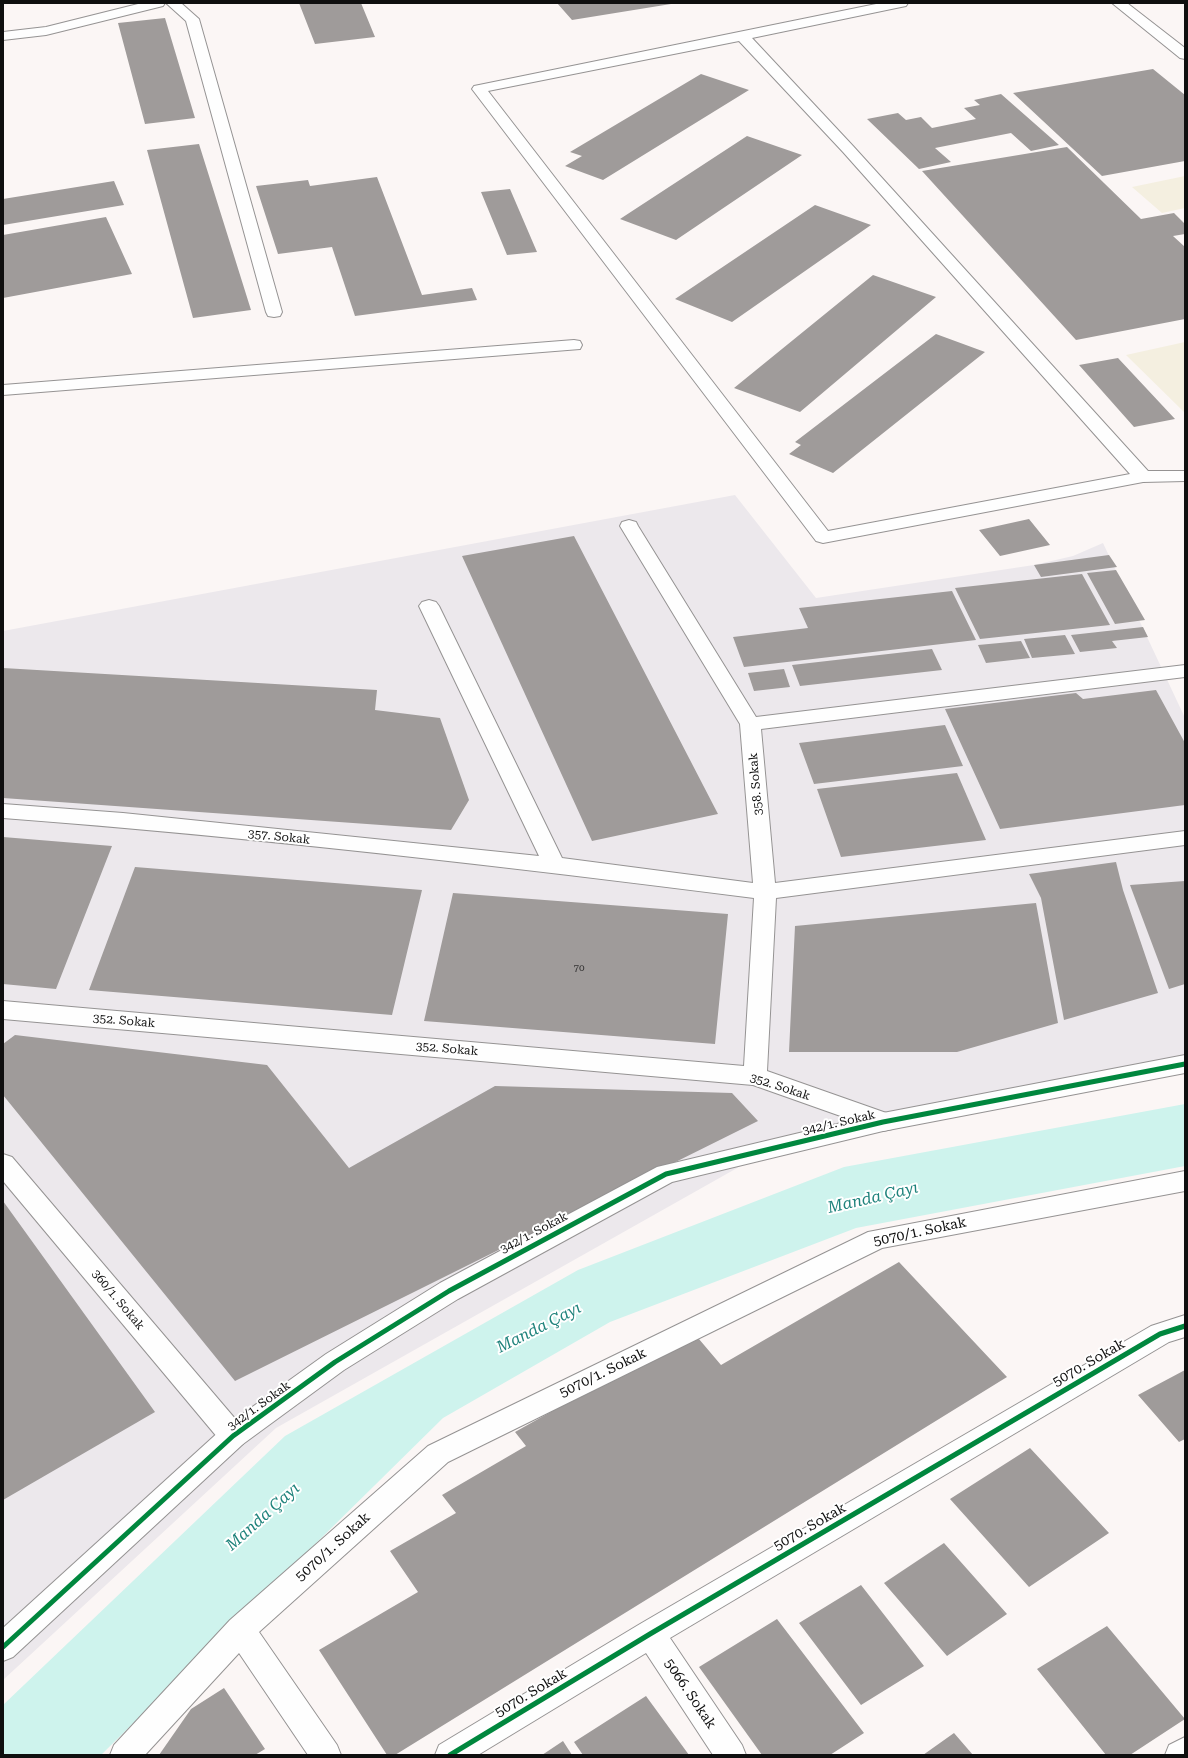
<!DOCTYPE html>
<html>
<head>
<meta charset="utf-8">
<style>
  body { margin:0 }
  #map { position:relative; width:1188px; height:1758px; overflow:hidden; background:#fbf6f5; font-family:"Roboto Serif",serif }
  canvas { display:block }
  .frame { position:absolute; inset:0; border:4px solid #0f0f0f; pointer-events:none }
</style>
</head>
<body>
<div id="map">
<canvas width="1188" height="1758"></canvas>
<div class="frame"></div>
</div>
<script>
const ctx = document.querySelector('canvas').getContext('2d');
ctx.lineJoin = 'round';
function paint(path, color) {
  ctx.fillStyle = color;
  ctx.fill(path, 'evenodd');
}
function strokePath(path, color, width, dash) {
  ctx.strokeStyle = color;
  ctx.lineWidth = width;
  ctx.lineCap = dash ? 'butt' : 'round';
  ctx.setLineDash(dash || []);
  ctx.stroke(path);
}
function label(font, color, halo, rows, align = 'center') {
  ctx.font = font + ' "Roboto Serif",serif';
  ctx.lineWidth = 4;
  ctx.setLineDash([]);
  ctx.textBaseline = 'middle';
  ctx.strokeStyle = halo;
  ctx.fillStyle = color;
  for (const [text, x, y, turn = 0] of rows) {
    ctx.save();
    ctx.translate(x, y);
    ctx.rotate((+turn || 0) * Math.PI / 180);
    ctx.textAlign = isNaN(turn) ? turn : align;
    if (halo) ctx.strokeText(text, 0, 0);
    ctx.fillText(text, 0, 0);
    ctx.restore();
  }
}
paint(new Path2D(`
  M735,495L816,598L1034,565L1073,556L1103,543L1185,718V1058L801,1132L276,1428L3,1680V631Z`), '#ece8ec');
paint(new Path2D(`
  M1185,176V208L1162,213L1132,187Z
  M1185,342V413L1126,355Z`), '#f4efe0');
paint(new Path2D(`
  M1185,1104V1166L856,1228L610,1322L443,1418L101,1755H3V1705L285,1436L578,1270L844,1167Z`), '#cef3ed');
paint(new Path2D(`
  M299,3H361L375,37L315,44Z
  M557,3H671V4L572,20Z
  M165,18L195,118L145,124L118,23Z
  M1153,69L1185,95V161L1102,176L1013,93Z
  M701,74L749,90L603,180L565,166L582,156L570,152Z
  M1001,94L1059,145L1031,151L1011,133L935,148L951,162L919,169L867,119L898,113L906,120L921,117L932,128L976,119L964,108L980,105L974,100Z
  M747,136L802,155L676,240L620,219Z
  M199,144L251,310L193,318L147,150Z
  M1067,147L1141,219L1174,213L1185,224V234L1173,236L1185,247V319L1076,340L922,171Z
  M377,177L422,295L472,288L477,300L355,316L332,247L278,254L256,186L308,180L310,186Z
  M114,181L124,205L3,225V199Z
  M510,189L537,252L507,255L481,192Z
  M815,205L871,225L732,322L675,299Z
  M106,217L132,274L3,298V235Z
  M873,275L936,297L800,412L734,388Z
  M936,334L985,352L833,473L789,454L801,445L795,442Z
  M1118,358L1175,419L1134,427L1079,365Z
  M1029,519L1050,545L1000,556L979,530Z
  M574,536L718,814L592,841L462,556Z
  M1109,555L1117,567L1041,577L1034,565Z
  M1116,570L1145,620L1115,624L1087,573Z
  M1082,574L1110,625L980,639L955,588Z
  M952,591L976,640L744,667L733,637L808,628L799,608Z
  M1143,627L1148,637L1112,641L1117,648L1080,652L1071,635Z
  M1065,635L1075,654L1032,658L1024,639Z
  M1021,641L1030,658L986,663L978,645Z
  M932,649L942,670L800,686L792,665Z
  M3,668L377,690L375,710L440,718L469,800L451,830L3,798Z
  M784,669L790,687L754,691L748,673Z
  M1156,690L1185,743V805L1000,829L945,709L1076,693L1083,699Z
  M945,725L963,766L814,784L799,743Z
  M957,773L986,840L841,857L817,789Z
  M3,837L112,846L56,989L3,984Z
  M1116,862L1123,890L1158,993L1064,1020L1041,898L1029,874Z
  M135,867L422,890L392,1015L89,990Z
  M1185,881V984L1169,989L1130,885Z
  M453,893L728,914L715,1044L424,1021Z
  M1036,903L1058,1023L957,1052H789L795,926Z
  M15,1035L267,1065L349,1168L495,1086L732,1093L758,1121L235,1381L3,1095V1044Z
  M3,1201L155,1412L3,1500Z
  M899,1262L1007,1377L395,1755H387L319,1650L418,1592L390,1551L456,1513L442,1495L526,1446L515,1432L693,1332L721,1365Z
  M1185,1370V1439L1179,1442L1138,1395Z
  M1030,1448L1109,1533L1029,1587L950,1499Z
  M944,1543L1007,1614L947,1656L884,1583Z
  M861,1585L924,1666L861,1705L799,1623Z
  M777,1619L864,1733L830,1755H762L699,1667Z
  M1107,1626L1185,1719L1130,1755H1106L1037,1669Z
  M224,1688L265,1749L255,1755H159L191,1709Z
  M646,1696L689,1755H583L574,1742Z
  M954,1733L973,1755H923Z
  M563,1741L572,1755H542Z`), '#9f9b9a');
const lane = new Path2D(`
  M142,3H165L163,6L46,35L3,40V32L46,27Z
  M166,3H181L199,19L282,312L280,316L274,317L268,316L266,312L186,21Z
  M881,3H908L906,6L901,7L752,38L853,146L1148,471H1185V481L1143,482L823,543L816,541L472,89L474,86L479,85ZM739,41L843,152L1130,474L828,531L488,91Z
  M1112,3H1127L1185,48V59L1180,58Z
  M574,340L580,341L582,345L580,349L3,395V385Z
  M629,520L636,522L638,526L756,717L1185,665V677L761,729L775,883L1185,831V845L776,898L767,1071L892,1115L895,1122L892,1129L883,1131L753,1085L3,1019V1001L744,1066L754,898C504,866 254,837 3,818V804L123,813L539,856L419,606L422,602L429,600L436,602L439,606L562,858L753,883L740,724L620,526L622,522Z
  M3,1154L12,1157L243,1428L247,1436L243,1444L233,1448L223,1444L3,1181Z`);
const street = new Path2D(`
  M1185,1055V1073L883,1131L672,1182L458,1299L344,1370L243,1444L13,1657L3,1661V1628L223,1428L326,1354L440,1283L657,1167L883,1113Z
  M1185,1171V1191L882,1248L448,1462L259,1632L337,1745L341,1755H308L239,1653L145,1755H110L114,1745L230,1620L428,1446L868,1232Z
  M1185,1315V1337L1169,1342L670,1638L742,1745L746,1755H713L646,1653L478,1755H435L439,1745L640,1624L1151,1326Z
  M1185,1737V1755H1165L1169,1745Z`);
strokePath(lane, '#959393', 2);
strokePath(street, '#959393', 2);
paint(lane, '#fefefe');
paint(street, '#fefefe');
strokePath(new Path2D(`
  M3,1647L233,1436L335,1362L449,1291L666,1174L883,1122L1185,1064
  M450,1755L650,1634L1160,1334L1185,1326`), '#00873e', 5);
label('10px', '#333232', null, [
  ["70",579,968]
]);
label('12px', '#0f0f0f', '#fff', [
  ["358. Sokak",756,784,-95],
  ["357. Sokak",279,837,6],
  ["352. Sokak",124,1021,5],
  ["352. Sokak",447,1049,5],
  ["352. Sokak",780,1087,18],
  ["342/1. Sokak",839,1123,-13],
  ["342/1. Sokak",534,1233,-28],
  ["360/1. Sokak",118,1300,50],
  ["342/1. Sokak",259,1406,-36]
]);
label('14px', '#0f0f0f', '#fff', [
  ["5070/1. Sokak",920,1232,-12],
  ["5070. Sokak",1089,1363,-30],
  ["5070/1. Sokak",603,1373,-26],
  ["5070. Sokak",810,1527,-30],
  ["5070/1. Sokak",333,1547,-42],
  ["5070. Sokak",531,1693,-31],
  ["5066. Sokak",690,1694,56]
]);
label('italic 16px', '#1f837c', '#fff', [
  ["Manda Çayı",873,1198,-13],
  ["Manda Çayı",539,1328,-27],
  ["Manda Çayı",263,1517,-42]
]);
</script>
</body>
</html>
